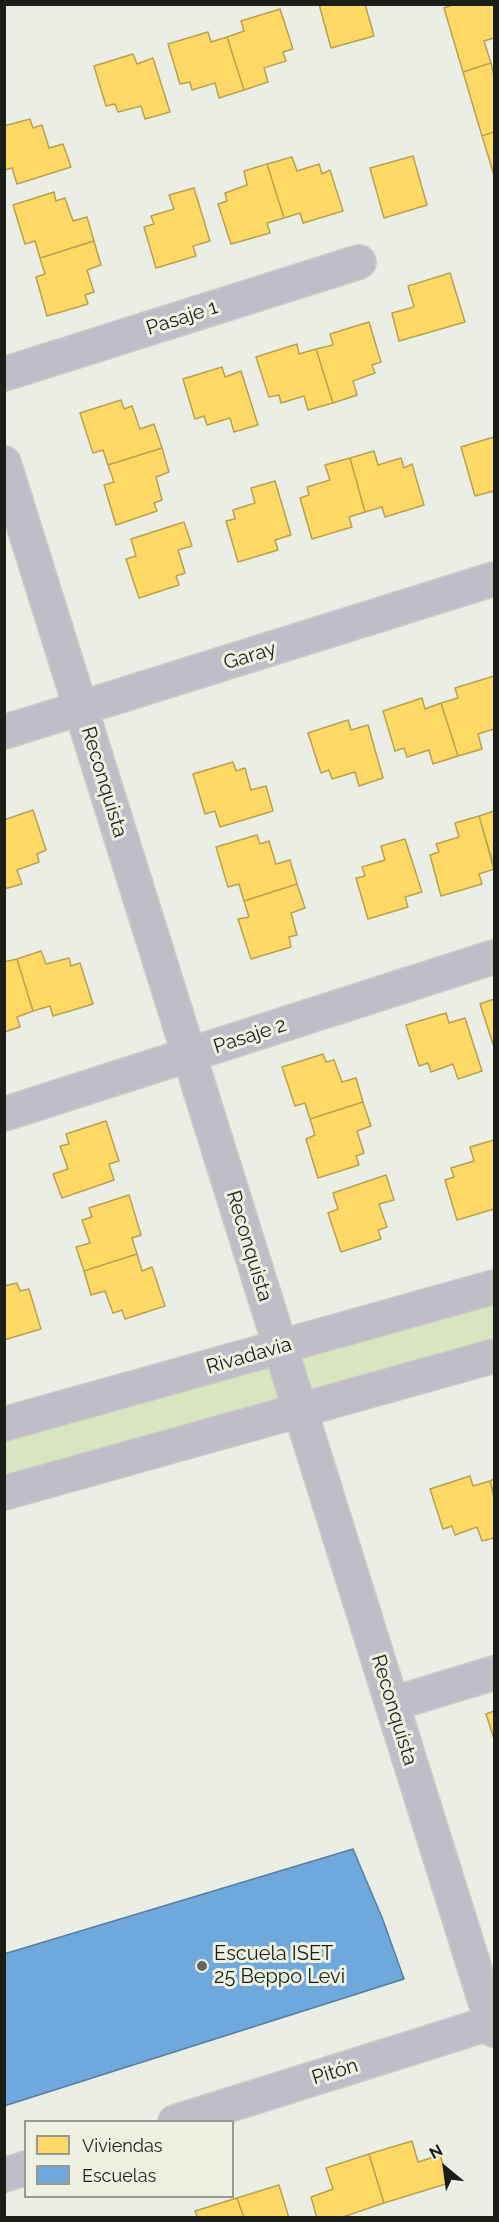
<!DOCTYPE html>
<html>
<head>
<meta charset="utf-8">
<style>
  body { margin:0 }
  #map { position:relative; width:499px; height:2222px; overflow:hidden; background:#ebeee4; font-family:Raleway,sans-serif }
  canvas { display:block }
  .frame { position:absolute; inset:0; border:6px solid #1b1d17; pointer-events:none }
  .legend { position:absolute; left:24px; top:2120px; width:210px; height:78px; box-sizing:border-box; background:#ecf1e1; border:2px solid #989c90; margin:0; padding:8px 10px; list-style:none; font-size:18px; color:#1b1d17 }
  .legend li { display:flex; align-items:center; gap:12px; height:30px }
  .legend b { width:30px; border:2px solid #989c90 }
  .north { position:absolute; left:415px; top:2138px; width:60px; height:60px; -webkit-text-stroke:4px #ecf1e1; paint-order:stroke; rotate:331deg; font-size:16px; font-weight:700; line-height:24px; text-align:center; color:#1b1d17 }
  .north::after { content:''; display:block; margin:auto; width:21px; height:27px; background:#1b1d17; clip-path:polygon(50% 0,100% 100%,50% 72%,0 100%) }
</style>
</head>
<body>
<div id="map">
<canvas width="499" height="2222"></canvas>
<div class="frame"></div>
<ul class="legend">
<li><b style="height:16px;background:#ffd966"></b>Viviendas</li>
<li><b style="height:16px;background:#6fa8dc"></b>Escuelas</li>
</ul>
<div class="north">N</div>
</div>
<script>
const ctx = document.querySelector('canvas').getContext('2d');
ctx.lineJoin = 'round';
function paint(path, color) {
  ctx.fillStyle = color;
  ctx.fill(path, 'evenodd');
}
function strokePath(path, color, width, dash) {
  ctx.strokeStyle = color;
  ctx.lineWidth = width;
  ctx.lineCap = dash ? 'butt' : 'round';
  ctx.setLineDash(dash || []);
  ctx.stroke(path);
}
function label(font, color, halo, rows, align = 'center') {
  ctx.font = font + ' Raleway,sans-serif';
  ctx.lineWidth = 6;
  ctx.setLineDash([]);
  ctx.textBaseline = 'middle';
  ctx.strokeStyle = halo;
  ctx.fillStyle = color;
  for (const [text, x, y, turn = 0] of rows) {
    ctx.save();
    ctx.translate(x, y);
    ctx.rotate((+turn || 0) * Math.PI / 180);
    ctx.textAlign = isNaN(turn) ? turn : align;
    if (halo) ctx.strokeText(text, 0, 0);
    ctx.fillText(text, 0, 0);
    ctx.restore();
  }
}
paint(new Path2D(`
  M494,1287V1356L5,1493V1424Z`), '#d9e5c0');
const homes = new Path2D(`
  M319,4H365L374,36L331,48Z
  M455,4H494V38L484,41L491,63L463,72L444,8Z
  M280,9L293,49L283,52L286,61L264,68L268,82L244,90L227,37L244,31L241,21Z
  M208,32L211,42L227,37L244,90L219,98L215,83L192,90L190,82L180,84L168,44Z
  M133,54L137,64L153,58L170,112L145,119L141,106L118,112L115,104L106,106L94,66Z
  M491,63L494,76V132L482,136L463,72Z
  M30,119L33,128L42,125L49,148L63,144L71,167L17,184L12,168L4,170V126Z
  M494,132V175L482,136Z
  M413,156L427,205L384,218L370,168Z
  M292,157L297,171L319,164L322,174L330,170L343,211L303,223L300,213L284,218L267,164Z
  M267,164L284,218L267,223L270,233L231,244L218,204L227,201L225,193L247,185L244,171Z
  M194,188L210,241L193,246L196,256L156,268L144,227L154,224L151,216L174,209L169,195Z
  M54,192L56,201L65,198L73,221L87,217L94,241L40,258L35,241L25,244L13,205Z
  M94,241L101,265L87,270L94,292L85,295L88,304L47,316L36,277L45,274L40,258Z
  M450,273L465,322L399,341L392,313L414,307L408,286Z
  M369,322L381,362L372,365L375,373L353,381L357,395L333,403L316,349L333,345L330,334Z
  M297,344L299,354L316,349L333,403L308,410L304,396L281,403L279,395L269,397L256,357Z
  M222,367L225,377L241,371L258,425L234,432L230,418L207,425L204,416L195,419L183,379Z
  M121,400L124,409L132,406L140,429L154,424L162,448L108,465L103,450L93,453L80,413Z
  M494,437V491L475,496L461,447Z
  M162,448L169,472L156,477L162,500L154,503L157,511L116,525L104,485L114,482L108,465Z
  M374,451L378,465L401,458L404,468L412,464L424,505L385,517L382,507L365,512L350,458Z
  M350,458L365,512L349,517L352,527L312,539L300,498L309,495L307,487L330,480L325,465Z
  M275,481L291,535L275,540L278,550L238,562L226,521L235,519L233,510L255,503L251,488Z
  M184,522L192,546L178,550L185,573L176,576L179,585L139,598L126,559L136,556L131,539Z
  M494,676V729L478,734L482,749L458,756L441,703L458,698L455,688Z
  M422,698L425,709L441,703L458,756L433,764L429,750L407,757L404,748L395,751L383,711Z
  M348,720L351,730L368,725L383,778L359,786L355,772L332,779L329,770L321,773L308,733Z
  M233,762L236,771L245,768L251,790L266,786L273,811L220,827L215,811L205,814L193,774Z
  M33,810L46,850L37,854L39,862L17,870L22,884L4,889V820Z
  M494,811V867L479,816Z
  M479,816L494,869L479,874L482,884L441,896L430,855L439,852L436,844L459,837L455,823Z
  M257,835L260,844L269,841L276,864L290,860L297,884L244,901L239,884L228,887L216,847Z
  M405,839L422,892L405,897L408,907L368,919L356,878L365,876L362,867L385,860L381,846Z
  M297,884L305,908L291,913L297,935L289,937L291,947L251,959L238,919L249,917L244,901Z
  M41,951L46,964L69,958L71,966L80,963L93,1004L53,1016L50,1006L33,1011L17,959Z
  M17,959L33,1011L17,1017L20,1027L4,1032V962Z
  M494,999V1043L493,1044L480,1004Z
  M446,1013L449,1023L465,1018L482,1071L458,1079L453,1064L431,1072L428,1063L419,1066L406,1025Z
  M323,1054L326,1062L334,1060L342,1082L356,1078L363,1102L310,1119L305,1103L295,1106L282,1067Z
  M363,1102L371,1126L357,1131L364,1153L356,1156L359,1165L318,1178L306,1139L315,1135L310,1119Z
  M106,1121L119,1161L109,1164L114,1180L62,1198L53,1174L68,1169L60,1146L69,1144L66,1134Z
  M494,1140V1209L457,1220L445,1180L454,1177L451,1168L474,1161L470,1147Z
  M386,1175L394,1200L379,1204L387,1227L378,1230L381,1239L341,1252L328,1213L338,1209L333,1193Z
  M129,1195L141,1235L132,1238L137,1254L84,1271L76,1247L90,1243L82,1220L92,1217L89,1208Z
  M137,1254L142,1271L152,1267L165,1306L125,1319L122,1310L113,1313L105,1291L91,1295L84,1271Z
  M17,1283L20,1291L29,1289L41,1329L4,1340V1286Z
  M470,1476L473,1486L490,1481L494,1497V1538L482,1541L477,1527L455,1535L452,1526L443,1529L430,1489Z
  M494,1479V1497L490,1481Z
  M494,1711V1739L486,1714Z
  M412,2141L418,2162L440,2155L449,2183L384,2203L369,2154Z
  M369,2154L384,2203L340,2218H317L311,2197L333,2189L326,2168Z
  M279,2185L289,2218H244L237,2198Z
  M237,2198L244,2218H198L195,2211Z`);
paint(homes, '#ffd966');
strokePath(homes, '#bba14e', 1.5);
const schools = new Path2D(`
  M353,1849L383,1920L404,1979L4,2106V1954Z`);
paint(schools, '#6fa8dc');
strokePath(schools, '#567ea1', 1.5);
const minor = new Path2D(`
  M4,374L359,262
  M4,463L494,2030
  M4,732L494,579
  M4,1114L494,957
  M392,1704L494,1673
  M175,2122L494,2022
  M4,2175L26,2168`);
const tertiary = new Path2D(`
  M4,1424L494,1287
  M4,1493L494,1356`);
strokePath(minor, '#c9ccc4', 36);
strokePath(tertiary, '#c9ccc4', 36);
strokePath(minor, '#c0bdc8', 33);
strokePath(tertiary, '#c0bdc8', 33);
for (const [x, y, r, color] of [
  [202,1966,6,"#64665f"]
]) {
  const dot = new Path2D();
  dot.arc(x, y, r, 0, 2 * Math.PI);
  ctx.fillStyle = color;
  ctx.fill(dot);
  strokePath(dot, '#ecf1e1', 2);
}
label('20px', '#1b1d17', '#ecf1e1', [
  ["Pasaje 1",182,318,-18],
  ["Garay",250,656,-17],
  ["Reconquista",104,782,73],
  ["Pasaje 2",250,1036,-18],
  ["Reconquista",249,1246,73],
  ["Rivadavia",249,1356,-16],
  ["Reconquista",394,1710,73],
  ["Pitón",335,2072,-17]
]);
label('20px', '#1b1d17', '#ecf1e1', [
  ["Escuela ISET",214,1954],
  ["25 Beppo Levi",214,1977]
], 'left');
</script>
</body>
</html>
